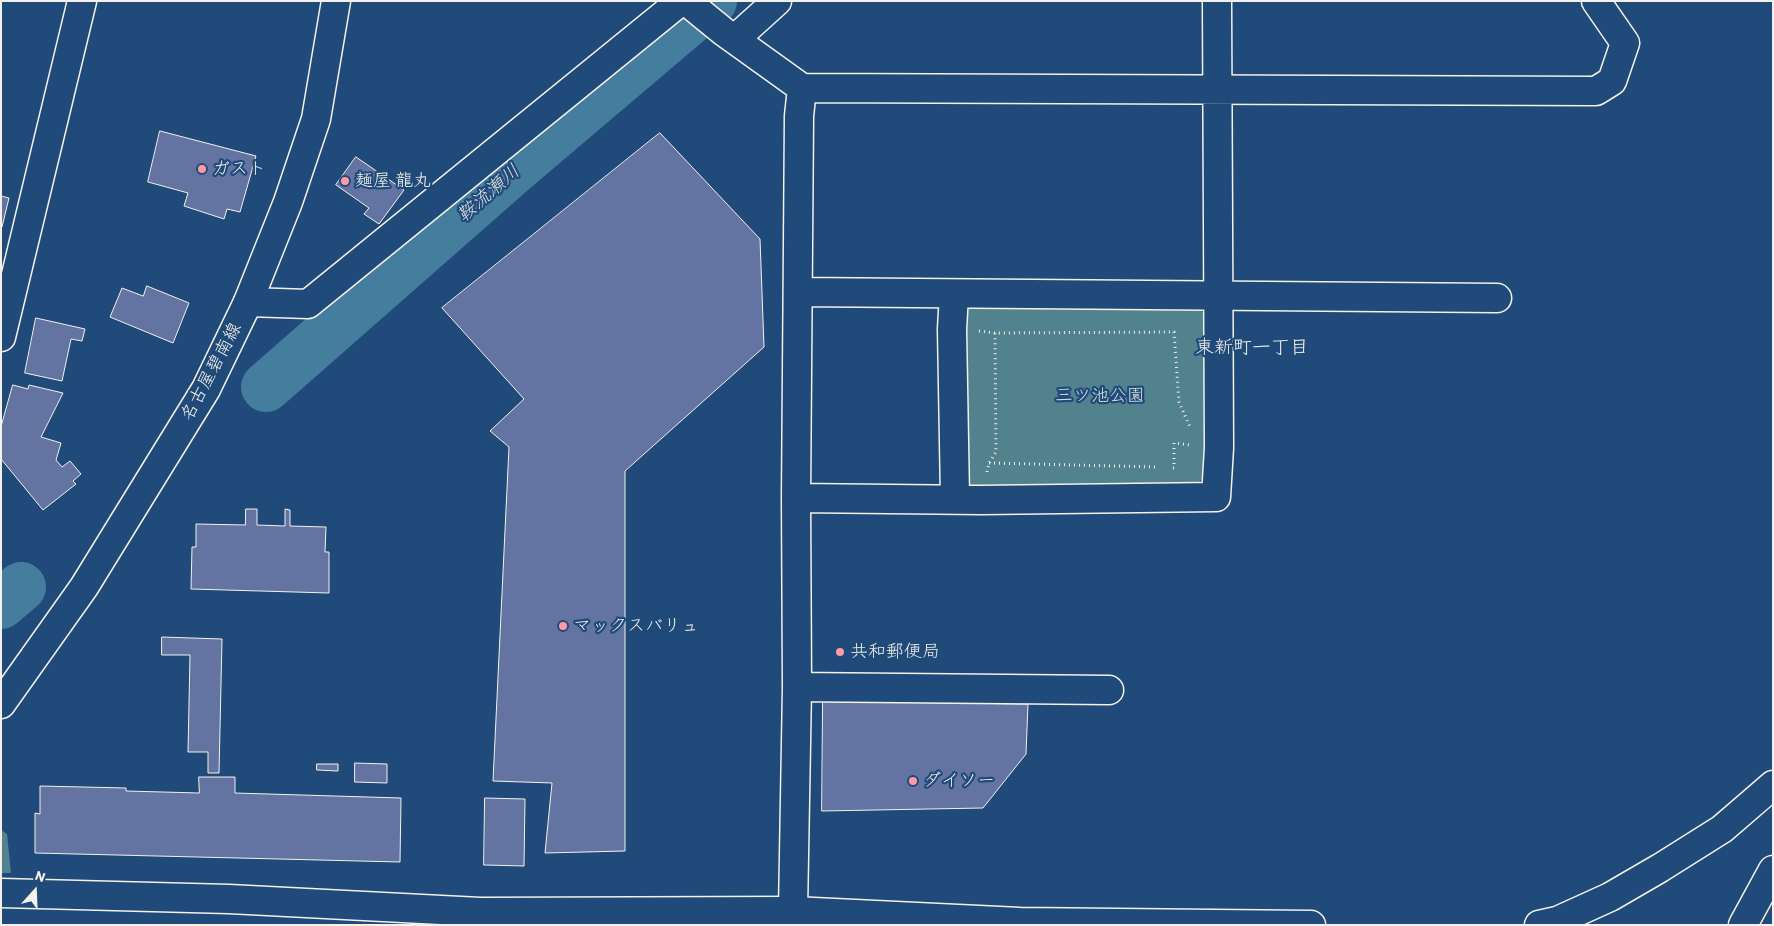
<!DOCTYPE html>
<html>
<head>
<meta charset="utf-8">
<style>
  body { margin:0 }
  #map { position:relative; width:1774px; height:926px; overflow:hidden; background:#1f4a7a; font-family:Itim,sans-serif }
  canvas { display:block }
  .frame { position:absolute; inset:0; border:2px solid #f4f1e8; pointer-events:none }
  .north { position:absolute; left:10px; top:866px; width:50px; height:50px; -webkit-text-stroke:4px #1f4a7a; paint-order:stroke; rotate:20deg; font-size:14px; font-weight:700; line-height:20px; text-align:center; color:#f4f1e8 }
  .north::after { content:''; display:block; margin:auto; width:18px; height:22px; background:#f4f1e8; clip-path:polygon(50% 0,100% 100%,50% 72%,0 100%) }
</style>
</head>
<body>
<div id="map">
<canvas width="1774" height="926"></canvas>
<div class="frame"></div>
<div class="north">N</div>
</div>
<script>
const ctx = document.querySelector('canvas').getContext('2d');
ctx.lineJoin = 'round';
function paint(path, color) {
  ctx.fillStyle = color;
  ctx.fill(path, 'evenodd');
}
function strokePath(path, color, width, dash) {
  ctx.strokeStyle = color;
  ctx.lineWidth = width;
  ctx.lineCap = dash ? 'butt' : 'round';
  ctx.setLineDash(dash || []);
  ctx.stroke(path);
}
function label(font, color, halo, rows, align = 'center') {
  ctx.font = font + ' Itim,"Klee One",sans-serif';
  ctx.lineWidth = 4.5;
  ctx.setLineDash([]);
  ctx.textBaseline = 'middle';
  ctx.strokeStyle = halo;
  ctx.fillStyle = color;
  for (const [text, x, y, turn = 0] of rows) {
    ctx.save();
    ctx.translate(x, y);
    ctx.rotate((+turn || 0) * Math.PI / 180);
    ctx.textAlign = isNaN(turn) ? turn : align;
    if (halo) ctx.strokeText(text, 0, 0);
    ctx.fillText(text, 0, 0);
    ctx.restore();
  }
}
paint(new Path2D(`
  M969,303L1196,306L1206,315L1205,475L1194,489L970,487L961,477L959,319Z
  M1,830L7,834L11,873H1Z`), '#52828d');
strokePath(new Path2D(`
  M266,387L513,170L712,1
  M1,604L21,587`), '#447d9e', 50);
const building = new Path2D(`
  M160,131L256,156L240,212L227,209L224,219L184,206L188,193L148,182Z
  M660,133L760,239L764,347L625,471V851L545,853L552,783L493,781L509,447L490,431L524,399L442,308Z
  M356,157L404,190L379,224L364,214L369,208L336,185Z
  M1,196L9,198L2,227H1Z
  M147,286L189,303L173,343L110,317L122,288L143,296Z
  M36,318L85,329L82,341L71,339L62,381L25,373Z
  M13,385L28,389L29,385L63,393L41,437L61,443L56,460L62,467L70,461L81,474L73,481L76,484L43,510L1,459V427Z
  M246,509H257V525L285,526V509L290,510V526L326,527L325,552H329V593L191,589L192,547H196V524L245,525Z
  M162,637L222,639L219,773H208V752H188L190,655H162Z
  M823,701L1028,704L1026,754L983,808L822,811Z
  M355,763L387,764V783L355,782Z
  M317,764H338V771L317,770Z
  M199,777H235V793L401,798L400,862L35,853V813L40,814V786L126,788V791L199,793Z
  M485,798L525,799L524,866L484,865Z`);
paint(building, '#6474a2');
strokePath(building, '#f4f1e8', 1);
const minor = new Path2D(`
  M686,1L724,32L802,88L1596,91L1612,81L1625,43L1596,1
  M735,39L777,1
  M799,292L1497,298
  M954,294L952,329L955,498
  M248,302L308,304L681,1
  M1,337L82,1
  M796,498L982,500L1216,497L1219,448L1217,1
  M797,687L1109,690
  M793,911L797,687L796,498L799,116L802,88
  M1743,925L1773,870`);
const tertiary = new Path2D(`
  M1,893L229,899L480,912L793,911L1020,922L1311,925
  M1539,925L1557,921L1610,897L1660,868L1722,829L1773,785`);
const primary = new Path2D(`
  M1,704L84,587L206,389L248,302L288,202L316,119L336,1`);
strokePath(minor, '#f4f1e8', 31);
strokePath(tertiary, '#f4f1e8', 31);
strokePath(primary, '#f4f1e8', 31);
strokePath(new Path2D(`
  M979,331L995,333L1174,332L1179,402L1190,427
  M989,463L1157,467
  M1173,468H1174V443L1191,445
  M987,472L989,463L996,452L995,333`), '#f4f1e8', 3, [1, 4]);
strokePath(minor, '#1f4a7a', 28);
strokePath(tertiary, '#1f4a7a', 28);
strokePath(primary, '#1f4a7a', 28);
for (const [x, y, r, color] of [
  [202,169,5,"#ff9aa2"],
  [345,181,5,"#ff9aa2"],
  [563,626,5,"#ff9aa2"],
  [840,652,5,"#ff9aa2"],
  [913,781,5,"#ff9aa2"]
]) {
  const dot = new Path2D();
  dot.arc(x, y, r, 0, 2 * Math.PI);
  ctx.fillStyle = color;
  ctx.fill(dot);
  strokePath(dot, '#1f4a7a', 2);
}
label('18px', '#f4f1e8', '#1f4a7a', [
  ["ガスト",212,169],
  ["麺屋 龍丸",355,181],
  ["マックスバリュ",573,626],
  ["共和郵便局",850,652],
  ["ダイソー",923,781]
], 'left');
label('18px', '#f4f1e8', '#1f4a7a', [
  ["名古屋碧南線",212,372,-62]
]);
label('18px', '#dce0da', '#1f4a7a', [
  ["三ツ池公園",1100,396]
]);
label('italic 19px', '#dae0dd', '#1f4a7a', [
  ["鞍流瀬川",489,194,-41]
]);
label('19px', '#f4f1e8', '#1f4a7a', [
  ["東新町一丁目",1252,348]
]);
</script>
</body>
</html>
